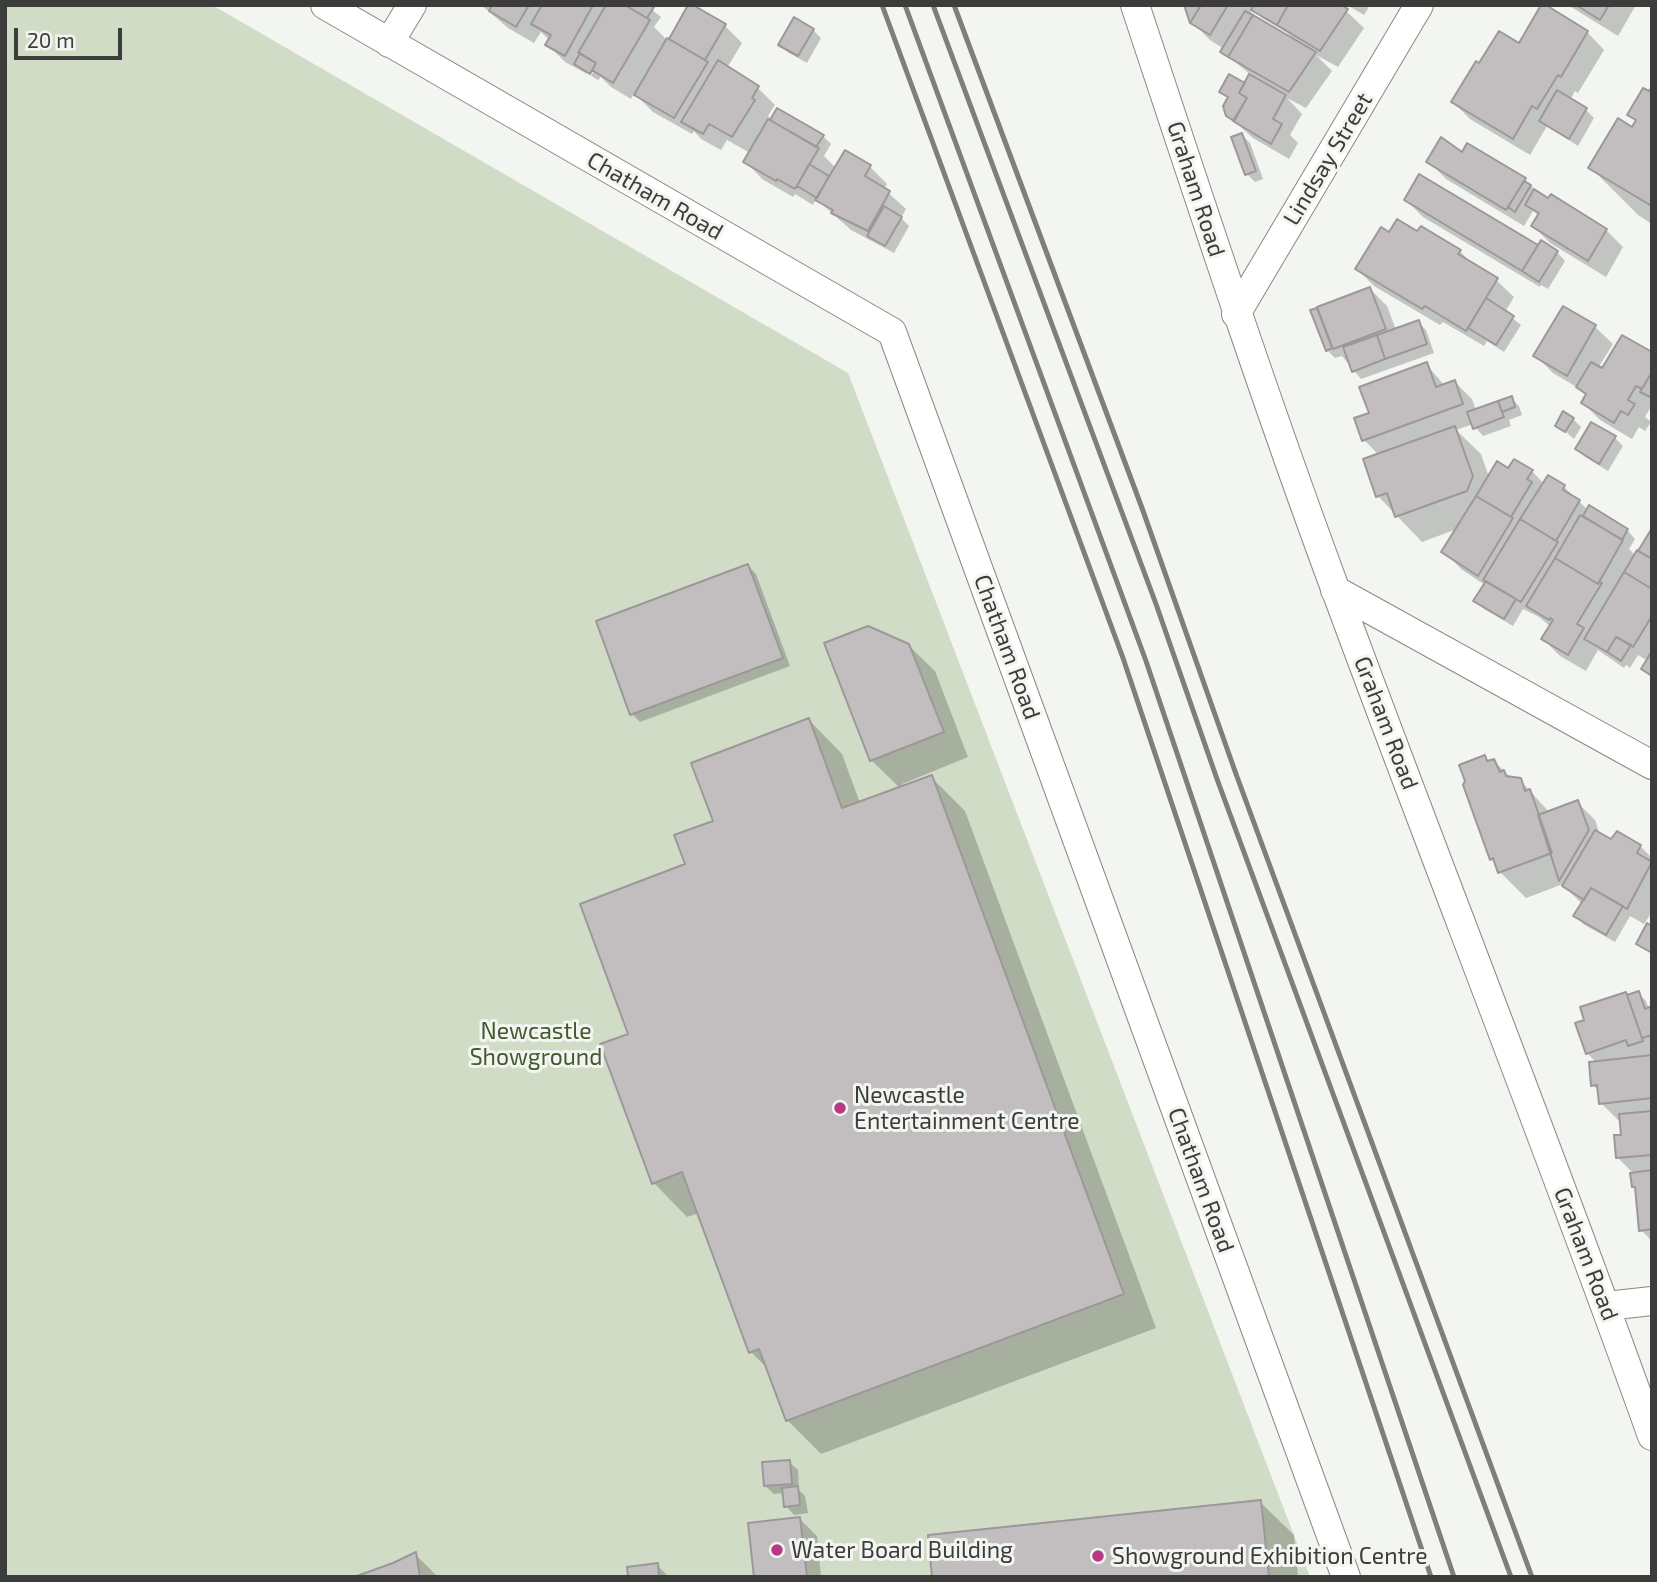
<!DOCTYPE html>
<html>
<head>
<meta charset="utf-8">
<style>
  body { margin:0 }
  #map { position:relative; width:1657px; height:1582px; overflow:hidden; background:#f2f5f0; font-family:"Exo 2",sans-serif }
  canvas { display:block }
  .frame { position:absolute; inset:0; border:7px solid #3c3d3b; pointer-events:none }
  .scale { position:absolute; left:14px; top:28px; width:108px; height:32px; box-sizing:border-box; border:4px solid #3c3d3b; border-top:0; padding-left:9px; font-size:21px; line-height:24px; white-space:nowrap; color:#3c3d3b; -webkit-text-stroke:5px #f2f5f0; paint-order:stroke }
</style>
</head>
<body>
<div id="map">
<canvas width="1657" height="1582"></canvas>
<div class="frame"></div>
<div class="scale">20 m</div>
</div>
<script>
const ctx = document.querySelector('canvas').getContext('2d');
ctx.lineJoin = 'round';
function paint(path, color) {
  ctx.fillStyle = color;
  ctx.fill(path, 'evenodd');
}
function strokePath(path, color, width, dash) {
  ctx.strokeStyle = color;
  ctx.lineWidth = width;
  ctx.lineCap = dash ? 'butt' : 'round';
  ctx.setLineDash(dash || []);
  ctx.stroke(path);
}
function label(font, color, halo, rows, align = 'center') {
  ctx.font = font + ' "Exo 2",sans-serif';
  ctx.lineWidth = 6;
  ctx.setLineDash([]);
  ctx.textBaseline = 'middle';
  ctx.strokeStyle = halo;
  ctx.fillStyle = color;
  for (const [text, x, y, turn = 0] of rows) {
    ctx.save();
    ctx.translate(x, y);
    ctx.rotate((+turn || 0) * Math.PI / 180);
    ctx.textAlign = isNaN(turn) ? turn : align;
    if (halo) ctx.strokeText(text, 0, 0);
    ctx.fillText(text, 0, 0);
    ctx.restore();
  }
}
paint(new Path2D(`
  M5,5H212L848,373L1310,1577H5Z`), '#d1dcc7');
paint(new Path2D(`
  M481,5H646L661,17L654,27L666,39L655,57L658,58L690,6L725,26L742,43L727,68L758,88L775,105L768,116L772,120L823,136L831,144L824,156L836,168L870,167L887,184L884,189L906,209L901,218L909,226L894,253L851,230L816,199L813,205L795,194L793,197L762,179L745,161L750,153L727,140L721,150L701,139L694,131L692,134L653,112L634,93L631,99L611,87L601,77L598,80L591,76L594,70L591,68L587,74L565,62L548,45L550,41L541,32L534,43L508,28Z
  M1186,5H1337L1346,11L1364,28L1338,67L1316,55L1332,71L1306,108L1287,98L1302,114L1290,135L1298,143L1289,159L1253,138L1227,115L1229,99L1222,91L1245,85L1251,75L1223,52L1224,49L1210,40L1192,22ZM1253,9L1262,18L1287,33L1296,41L1249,15Z
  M1347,5H1370L1364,15Z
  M1568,5H1636L1618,36Z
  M813,30L821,38L807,63L789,53L780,45Z
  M1587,32L1604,50L1578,93L1575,91L1570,100L1586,110L1594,118L1578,146L1547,126L1530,155L1470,119L1453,102L1480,66L1519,45Z
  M1652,90V224L1638,215L1590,167L1632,129L1636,122L1629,114Z
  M1242,135L1250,143L1263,179L1255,182L1247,174Z
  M1462,155L1525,179L1541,196L1606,230L1623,247L1606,277L1550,243L1533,226L1539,216L1533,211L1524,226L1446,179L1429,162Z
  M1406,200L1557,252L1565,261L1548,289L1541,285L1540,287L1423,217Z
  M1418,234L1460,251L1475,267L1496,280L1514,297L1505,312L1521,325L1504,352L1487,341L1484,346L1443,322L1440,325L1374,286L1357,269L1390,235Z
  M1370,289L1387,306L1396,330L1418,322L1426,330L1434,353L1361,379L1342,356L1335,358L1327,350L1317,310L1322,315Z
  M1564,308L1595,327L1613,344L1598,368L1603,371L1652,354V405L1645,417L1651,422L1645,431L1639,427L1632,439L1600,420L1583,403L1587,396L1580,389L1553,373L1536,356Z
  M1426,364L1445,386L1455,382L1472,399L1476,410L1511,398L1519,406L1522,415L1509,420L1511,426L1483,436L1473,424L1456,430L1481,454L1489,477L1509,470L1532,471L1544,484L1564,487L1588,510L1627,530L1635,539L1629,549L1636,556L1652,531V678L1643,669L1648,661L1638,655L1630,668L1626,665L1624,668L1598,650L1586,671L1560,656L1543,639L1551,627L1539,617L1523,609L1513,626L1484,609L1476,601L1485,585L1461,569L1444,551L1457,529L1422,542L1378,496L1379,455L1364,440L1371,414Z
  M1573,419L1581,427L1574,439L1558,425Z
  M1615,438L1623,446L1608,471L1585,457L1577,449Z
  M748,566L756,574L790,666L640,722L632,714Z
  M908,645L935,671L968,757L902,784L903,787L931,777L965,811L1156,1328L821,1454L787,1420L769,1370L751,1352L699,1213L687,1217L654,1183L630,1035L687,865L715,822L809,720L842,754L860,803L900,788L871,760Z
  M1485,757L1490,762L1494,761L1512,779L1520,780L1550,813L1578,803L1595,820L1600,835L1612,842L1640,846L1652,858V912L1644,924L1630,916L1615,942L1583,924L1575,915L1582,904L1564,886L1566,883L1526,898L1500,872L1491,859Z
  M1638,993L1646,1001L1649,1009L1652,1008V1241L1641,1230L1637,1190L1633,1186L1634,1174L1618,1158L1623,1136L1621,1120H1618L1601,1103L1599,1092L1593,1085L1597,1063L1587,1053L1628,997Z
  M789,1462L798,1470L799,1490L805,1496L808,1513L794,1515L786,1506L784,1493L774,1494L765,1486Z
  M1260,1502L1294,1535L1298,1577H934Z
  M800,1519L817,1536L821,1577H756Z
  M415,1554L438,1577H359Z
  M657,1565L669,1577H630Z`), '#0003');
const building = new Path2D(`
  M492,5H529L516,27L489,11Z
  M542,5H593L565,56L545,45L551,35L531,24Z
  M606,5H625L650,20L613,83L592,70L596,63L578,53Z
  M625,5H650L654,7L647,18Z
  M688,5H693L726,24L705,60L669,39Z
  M1184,5H1201L1190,23Z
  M1201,5H1228L1210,35L1190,23Z
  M1254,5H1288L1277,25L1251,10Z
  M1288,5H1341L1348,9L1320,51L1277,25Z
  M1541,5H1546L1588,31L1561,77L1558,75L1537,109L1532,106L1513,139L1451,102L1476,61L1479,63L1499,31L1519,43Z
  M1576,5H1609L1600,20Z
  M1245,11L1253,15L1228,57L1220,52Z
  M1253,15L1316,52L1289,92L1228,57Z
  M794,17L814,29L798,56L778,45Z
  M667,38L708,62L674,118L634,95Z
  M580,53L596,63L590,74L574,64Z
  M718,60L759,86L752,98L755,100L732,137L709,124L703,134L681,122Z
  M1229,74L1245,83L1239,93L1247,98L1234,121L1226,116L1223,106L1228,97L1219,92Z
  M1249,74L1286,95L1273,119L1282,124L1271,144L1233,121L1247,98L1239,93Z
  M1652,87V202L1650,205L1588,168L1618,118L1632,127L1636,120L1627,115L1643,88L1649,91Z
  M1557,90L1587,108L1569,139L1539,121Z
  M777,108L824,135L816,147L770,120Z
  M768,119L819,148L795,189L777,179L776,181L743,162Z
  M1242,133L1256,171L1245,175L1231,137Z
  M1441,137L1462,152L1467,143L1526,178L1506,210L1426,162Z
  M845,150L871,165L865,176L890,191L868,231L831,213L833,210L815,200Z
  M809,164L829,176L817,198L797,186Z
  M1419,174L1538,245L1522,271L1404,200Z
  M1524,181L1531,185L1515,212L1508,207Z
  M1534,189L1548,198L1551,194L1607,229L1588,261L1531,226L1539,213L1525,205Z
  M884,206L902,217L885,246L867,236Z
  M1397,219L1417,231L1421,226L1461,250L1458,254L1498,278L1466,331L1425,306L1422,309L1355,269L1381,227L1389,232Z
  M1541,240L1558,251L1539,282L1522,271Z
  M1370,287L1386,329L1333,349L1317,307Z
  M1486,298L1514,316L1496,345L1468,328Z
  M1563,306L1596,325L1567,376L1533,356Z
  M1317,308L1332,348L1326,351L1310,310Z
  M1419,320L1427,344L1385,359L1377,335Z
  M1377,335L1385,359L1352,372L1343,347Z
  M1622,335L1652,352V372L1642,389L1636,386L1628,400L1635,404L1628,415L1621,411L1614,423L1581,403L1586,394L1576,387L1591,362L1602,368Z
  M1427,362L1436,387L1455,380L1463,404L1362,441L1354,418L1369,413L1359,387Z
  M1652,372V398L1640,392Z
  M1512,396L1515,407L1502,412L1498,401Z
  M1498,401L1504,417L1473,429L1467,412Z
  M1563,411L1574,418L1565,432L1555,426Z
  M1591,422L1616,436L1599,464L1575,449Z
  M1455,426L1473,476L1467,491L1395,517L1387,493L1376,497L1363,459Z
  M1514,459L1533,470L1527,479L1532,482L1511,517L1476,496L1497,461L1508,468Z
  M1548,475L1565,485L1563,490L1580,500L1556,541L1520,519Z
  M1476,496L1513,518L1478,576L1441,552Z
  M1589,505L1628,529L1622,540L1583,516Z
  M1580,515L1623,540L1598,584L1555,558Z
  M1520,519L1558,542L1521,602L1483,580Z
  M1652,528V559L1638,551Z
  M1637,550L1652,559V589L1624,572Z
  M1555,558L1598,584L1599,582L1602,583L1577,624L1584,628L1568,655L1541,639L1553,620L1550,618L1549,620L1526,606Z
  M748,564L783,658L630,715L596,621Z
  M1624,572L1652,589V616L1633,647L1616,637L1607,652L1584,639Z
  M1486,581L1516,599L1504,619L1473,601Z
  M868,626L909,644L944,732L870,761L824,643Z
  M1616,637L1631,645L1621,661L1607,652Z
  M1652,651V676L1641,669Z
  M809,718L842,808L932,775L1124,1294L786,1421L759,1349L749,1353L682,1172L652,1184L600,1044L628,1034L580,904L685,864L674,835L713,821L691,763Z
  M1485,755L1487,761L1494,759L1500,772L1504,770L1506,776L1521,778L1525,791L1530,789L1552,853L1498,873L1493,858L1490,860L1463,785L1465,781L1459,765Z
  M1578,800L1589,830L1559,881L1538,815Z
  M1595,830L1611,839L1617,831L1641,845L1637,853L1652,862L1627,909L1591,888L1584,900L1562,886Z
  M1591,888L1623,906L1606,935L1573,916Z
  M1647,923L1652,926V953L1636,944Z
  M1639,991L1645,1009L1652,1006V1035L1642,1038L1627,995Z
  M1626,992L1643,1041L1628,1046L1626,1040L1586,1054L1575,1023L1584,1020L1580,1007Z
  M1652,1055V1098L1599,1104L1597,1085L1591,1086L1589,1062Z
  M1652,1111V1155L1616,1158L1614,1135H1621L1619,1114Z
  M1651,1163H1652V1229L1639,1231L1635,1187H1632L1630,1173L1652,1170Z
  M790,1460L792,1484L764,1486L762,1462Z
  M798,1486L800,1505L784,1507L782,1488Z
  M1261,1500L1269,1577H932L928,1535Z
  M800,1517L807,1577H754L748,1523Z
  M416,1552L420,1577H354L393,1563Z
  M658,1563L659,1577H628L627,1567Z`);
paint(building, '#c2bdbf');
strokePath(building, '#9c9799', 2);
const minor = new Path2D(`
  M325,5L892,332L1346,1577
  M1135,5C1200,201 1264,397 1336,591C1440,873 1551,1152 1652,1436
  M389,43L412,5
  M1236,314L1419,5
  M1335,590L1652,765
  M1606,1306L1652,1301`);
strokePath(minor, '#878985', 30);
strokePath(minor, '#fff', 28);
strokePath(new Path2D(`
  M882,5L1123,658L1431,1577
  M905,5L1146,661L1454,1577
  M933,5L1156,604L1217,779L1511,1577
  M954,5L1142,508L1236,774L1532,1577`), '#7e7f7c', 5);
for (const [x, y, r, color] of [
  [840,1108,7,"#b93883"],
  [777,1550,7,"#b93883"],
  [1098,1556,7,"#b93883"]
]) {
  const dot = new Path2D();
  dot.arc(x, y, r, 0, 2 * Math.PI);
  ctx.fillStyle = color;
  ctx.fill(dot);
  strokePath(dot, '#f2f5f0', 2.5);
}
label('23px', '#3c3d3b', '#f2f5f0', [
  ["Lindsay Street",1328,159,-59],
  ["Graham Road",1196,189,72],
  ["Chatham Road",655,196,30],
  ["Chatham Road",1007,647,70],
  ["Graham Road",1386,723,69],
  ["Chatham Road",1201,1180,70],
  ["Graham Road",1586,1254,69]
]);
label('23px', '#44592e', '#f2f5f0', [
  ["Newcastle",536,1031],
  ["Showground",536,1057]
]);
label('23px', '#3c3d3b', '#f2f5f0', [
  ["Newcastle",854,1095],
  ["Entertainment Centre",854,1121],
  ["Water Board Building",791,1550],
  ["Showground Exhibition Centre",1112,1556]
], 'left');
</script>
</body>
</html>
